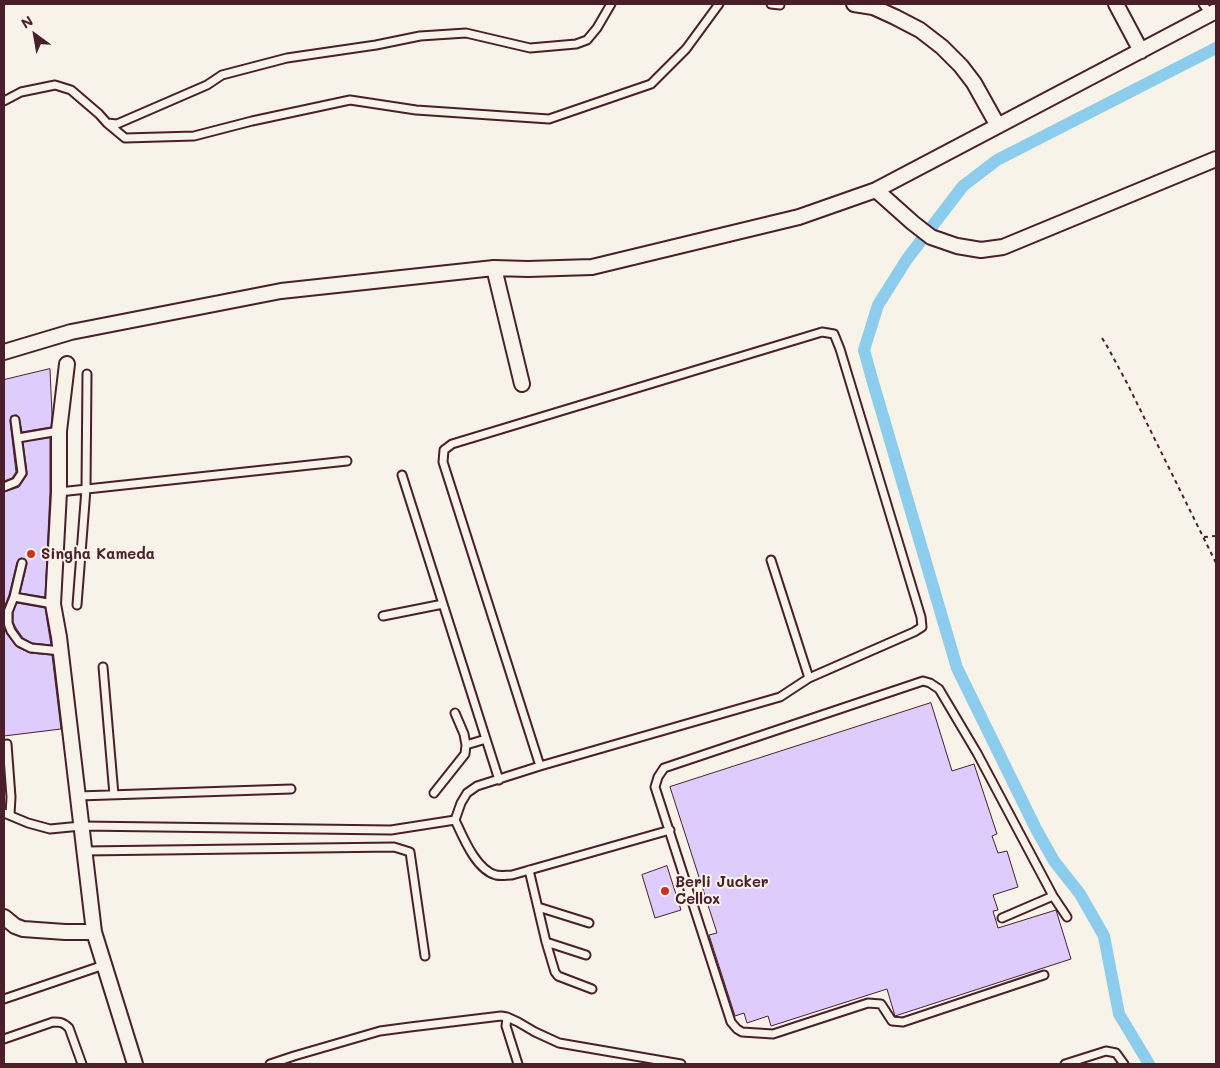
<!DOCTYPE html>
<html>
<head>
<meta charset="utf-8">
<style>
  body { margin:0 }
  #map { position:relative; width:1220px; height:1068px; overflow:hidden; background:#f7f3e8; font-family:Mali,sans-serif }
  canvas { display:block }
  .frame { position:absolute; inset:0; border:5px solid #4a1f2b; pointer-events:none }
  .north { position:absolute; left:10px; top:10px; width:50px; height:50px; -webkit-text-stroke:4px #f7f3e8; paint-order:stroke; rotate:328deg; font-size:14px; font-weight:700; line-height:20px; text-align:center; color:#4a1f2b }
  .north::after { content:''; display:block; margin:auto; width:18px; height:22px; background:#4a1f2b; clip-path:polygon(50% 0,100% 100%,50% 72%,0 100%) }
</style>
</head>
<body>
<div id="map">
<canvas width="1220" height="1068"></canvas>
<div class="frame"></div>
<div class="north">N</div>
</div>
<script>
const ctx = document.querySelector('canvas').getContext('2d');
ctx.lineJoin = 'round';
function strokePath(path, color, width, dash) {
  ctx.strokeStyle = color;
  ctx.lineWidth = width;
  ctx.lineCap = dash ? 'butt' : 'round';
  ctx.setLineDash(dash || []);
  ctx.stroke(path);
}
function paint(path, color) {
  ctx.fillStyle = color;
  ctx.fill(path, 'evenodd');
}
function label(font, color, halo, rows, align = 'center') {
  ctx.font = font + ' Mali,sans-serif';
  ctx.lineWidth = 4;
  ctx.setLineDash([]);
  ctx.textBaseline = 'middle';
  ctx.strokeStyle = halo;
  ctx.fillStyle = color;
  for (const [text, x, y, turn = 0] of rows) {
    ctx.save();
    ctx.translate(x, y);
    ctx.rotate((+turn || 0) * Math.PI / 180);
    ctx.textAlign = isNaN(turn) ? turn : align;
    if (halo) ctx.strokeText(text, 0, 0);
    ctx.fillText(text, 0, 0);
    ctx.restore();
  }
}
strokePath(new Path2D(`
  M1149,1064L1119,1014L1104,936L1080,894L1054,861L1036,829L957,668L872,379L864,350L878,305L907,259L963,186L997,160L1216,48`), '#8ccded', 12);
const building = new Path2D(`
  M50,369L52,415L51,427L22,432L19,417L17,415L11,416L10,421L16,472L12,478L4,481V380Z
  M50,438V492L45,597L20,593L27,564L26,560L21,558L17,562L9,595L4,608V492L19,487L27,475V472L23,442Z
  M17,603L45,608L51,645L32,643L23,638L16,628L13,622V613Z
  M4,627L7,634L17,647L30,653L52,655L61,729L4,736Z
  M931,703L952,771L974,764L997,834L992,836L998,853L1007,851L1018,887L993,895L998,910L993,911L998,928L1056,910L1071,959L895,1016L887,989L771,1026L768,1016L747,1023L744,1013L735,1016L709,935L717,933L670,787Z
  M667,866L681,910L655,918L642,875Z`);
paint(building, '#deccfd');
strokePath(building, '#4a1f2b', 1);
const lane = new Path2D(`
  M771,4L780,5
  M1203,4L1210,14
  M4,101L21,92L55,85L71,90L99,114L107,123L117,124L207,85L222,75L287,58L376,45L420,36L466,33L530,48L576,44L587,40L597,28L611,4
  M107,123L125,138L194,136L252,121L350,100L416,110L549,119L651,84L686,49L719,4
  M18,438L59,431
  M402,475L499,780
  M4,487L16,482L22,473L15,420
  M59,492L347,461
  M771,560L809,678
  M22,563L14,597L8,612V623L11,631L19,642L31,648L61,651
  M14,597L53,604
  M77,605L86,489L87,374
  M383,616L443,604
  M103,667L114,795
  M7,744L11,797L10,815
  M466,745L486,739
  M434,793L465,754L466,745L464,734L455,713
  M78,796L291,789
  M4,813L28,823L50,829L81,826L391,830L455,820C463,837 476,870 496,875C501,876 507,875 512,875L670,830
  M455,820L461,803L467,793L477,786L540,766L780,697L809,678L914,632L922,627L921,617L840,349L834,334L822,332L452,444L444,450L443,462L540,766
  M84,851L394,847L410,852L425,956
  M529,870L546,942L555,972L558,976L592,989
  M538,907L589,923
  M1002,918L1053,896
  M546,942L586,955
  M1044,975L903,1022L892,1021L881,1004L868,1003L773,1034L742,1032L737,1029L731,1022L655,787L658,777L664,768L923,681L930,683L939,689L977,753L1053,896L1067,917
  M4,999L104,965
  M507,1017L506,1026L518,1064
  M4,1039L53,1022C60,1022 63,1022 69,1028L82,1064
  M270,1064L294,1056L380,1031L410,1027L501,1016L507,1017L518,1022L535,1032L559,1043L681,1064
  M1065,1064L1106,1051L1116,1053L1124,1064`);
const street = new Path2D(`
  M854,4L873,7L895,17L920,30L942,47L961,66L974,83L998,126
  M1116,4L1141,51
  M876,190L913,223L931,237L957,246L981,250L1003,247L1216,159
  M494,268L522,384
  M4,352L71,332L281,291L494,268L528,269L592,267L799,217L876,190L1216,11
  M67,364L59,431V492L53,604L59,637L94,932L135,1064
  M4,917L15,926L23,929L65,932H94`);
strokePath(lane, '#4a1f2b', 11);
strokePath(street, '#4a1f2b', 18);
strokePath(new Path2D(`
  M1102,338L1107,346L1127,383L1216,563
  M1204,537L1216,536`), '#4a1f2b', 2, [4, 4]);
strokePath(lane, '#f7f3e8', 7);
strokePath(street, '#f7f3e8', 14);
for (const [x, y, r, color] of [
  [31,554,5,"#c8321e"],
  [665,891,5,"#c8321e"]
]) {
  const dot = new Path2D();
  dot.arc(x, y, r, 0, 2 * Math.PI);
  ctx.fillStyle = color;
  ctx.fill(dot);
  strokePath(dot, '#f7f3e8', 2);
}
label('bold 15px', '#4a1f2b', '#f7f3e8', [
  ["Singha Kameda",41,554],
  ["Berli Jucker",675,882],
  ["Cellox",675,899]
], 'left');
</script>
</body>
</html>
